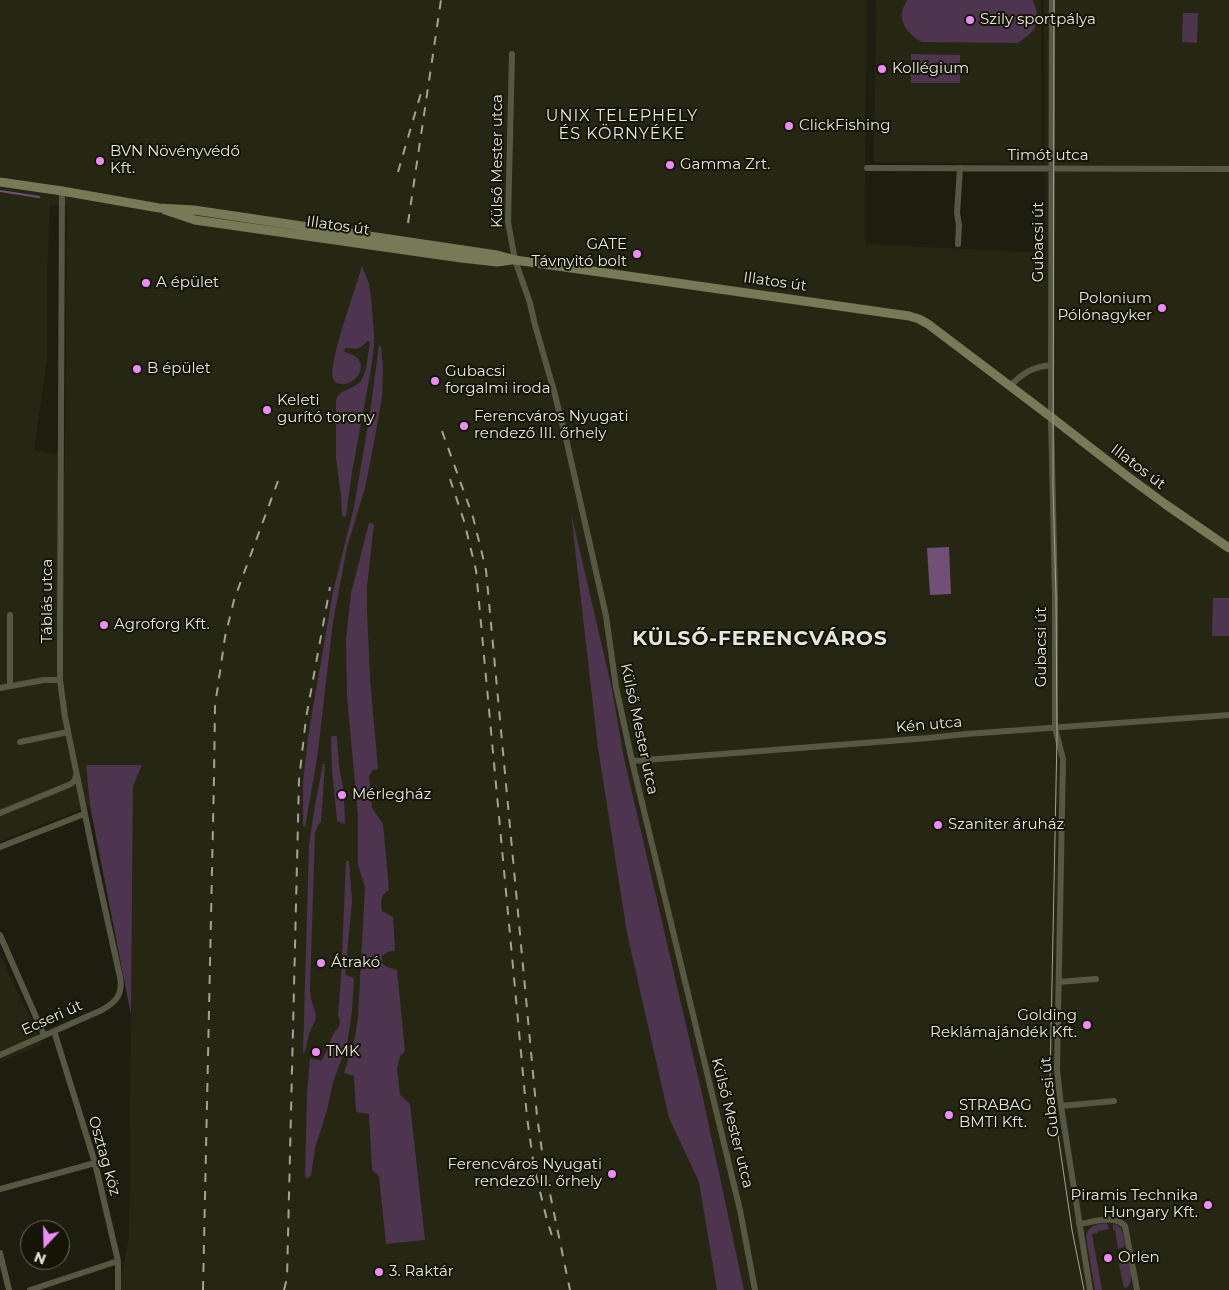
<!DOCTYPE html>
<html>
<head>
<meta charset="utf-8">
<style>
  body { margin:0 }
  #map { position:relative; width:1229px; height:1290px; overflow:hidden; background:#1d1e10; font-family:Montserrat,sans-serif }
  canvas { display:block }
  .north { position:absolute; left:20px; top:1220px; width:50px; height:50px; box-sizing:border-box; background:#141507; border:1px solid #68695d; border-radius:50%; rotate:201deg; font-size:14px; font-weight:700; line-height:20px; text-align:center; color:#e5e6dd }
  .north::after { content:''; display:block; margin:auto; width:18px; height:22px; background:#ed8cf9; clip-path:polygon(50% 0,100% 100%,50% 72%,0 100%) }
</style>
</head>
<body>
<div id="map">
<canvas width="1229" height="1290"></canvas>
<div class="north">N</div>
</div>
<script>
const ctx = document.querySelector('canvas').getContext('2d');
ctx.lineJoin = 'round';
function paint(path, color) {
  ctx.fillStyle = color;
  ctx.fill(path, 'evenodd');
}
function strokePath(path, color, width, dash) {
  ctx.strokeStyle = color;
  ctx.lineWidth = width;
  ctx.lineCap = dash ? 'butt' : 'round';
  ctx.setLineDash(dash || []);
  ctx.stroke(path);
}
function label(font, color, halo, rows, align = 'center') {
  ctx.font = font + ' Montserrat,sans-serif';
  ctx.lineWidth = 4;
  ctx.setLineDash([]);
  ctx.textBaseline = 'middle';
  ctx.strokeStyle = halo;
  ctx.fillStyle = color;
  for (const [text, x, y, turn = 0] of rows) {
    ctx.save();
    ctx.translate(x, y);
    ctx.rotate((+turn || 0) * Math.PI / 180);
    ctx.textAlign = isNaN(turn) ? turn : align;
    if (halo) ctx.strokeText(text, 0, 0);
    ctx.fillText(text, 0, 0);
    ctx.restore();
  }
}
paint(new Path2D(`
  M0,0H866L865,244L1045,253L1044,0H1229V1290H744L703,1098L624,758L612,689L572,519L669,1118L699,1182L717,1290H121L122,1272L129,1238L133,786L142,766L86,765L90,806L0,841ZM50,204L67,207L65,471L61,470V455L34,450L47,359V276Z
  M876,0H1041V164L874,162Z
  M0,954L42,1044L0,1062Z`), '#262713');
paint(new Path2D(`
  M907,0H1033C1041,22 1038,30 1018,43L922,42C911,36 900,26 902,12C903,8 905,4 907,0Z
  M1183,13H1198L1197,43L1182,42Z
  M911,54L960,55V83H911Z
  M362,266L369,284L371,298L374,333V346L371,369L352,472L346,516L344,517L342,515L341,495L336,458V401C338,388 355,391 362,379C367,371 368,353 370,343L369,341H367C359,351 356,349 345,348L344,352C347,353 352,354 355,356C370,366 354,389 337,383C335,382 333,380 333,378C331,371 334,361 335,355C342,325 353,296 362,266Z
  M379,346H381L383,368L382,397L372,453L365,488L347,547L333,622L317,759L305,827L303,826V782L308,737L333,592L354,507L370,413Z
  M571,513L612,689L624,758L703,1098L744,1290H717L699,1182L669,1118L627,933L598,748Z
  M369,523L374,524L367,587V610L370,680L378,769L373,770L369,776L372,808L383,824L389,890C380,895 381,901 382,911L393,917L395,951C389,951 386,952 382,956V963L387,967L397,970L405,1051L400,1056L397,1068L400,1095L410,1104L425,1240L386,1244L379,1176L372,1170L369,1114L356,1112L354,1076L344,1073L355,1037L358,1017L365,888L358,864V816L347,696L346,640L351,593Z
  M1213,598H1229V636H1212Z
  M333,736H337L339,767L344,792L337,793V798H343L344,801L345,824L337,821L332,769L331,737Z
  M323,764H325L321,822L318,825L315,833L310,990L311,999L316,1015L315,1021L309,1033L305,1052L303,1053L309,845L315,805Z
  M86,765H142L133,786L131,1015L90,806Z
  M346,861H349L352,901L345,975L354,978L352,1011L347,1045L333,1082L327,1110L315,1148L311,1176L308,1178L305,1177L307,1093L310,1058L321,1061C329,1050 329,1036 339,1027L340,1020L338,1015L341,978Z
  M1107,1223L1109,1229L1098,1231V1233L1092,1234L1102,1290H1095L1086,1236C1089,1225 1097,1224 1107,1223Z
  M1113,1224C1124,1226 1123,1236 1125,1246L1123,1247L1118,1249L1115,1230H1113Z
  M1125,1260L1128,1261C1130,1270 1135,1282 1126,1288L1124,1287L1119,1265L1121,1261Z`), '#4d3550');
paint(new Path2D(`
  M949,547L951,594L930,595L927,548Z`), '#724f76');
strokePath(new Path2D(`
  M0,191L39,197`), '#724f76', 2);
strokePath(new Path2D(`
  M1052,0L1051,417L1055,593V728L1063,759L1057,1069L1061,1106L1090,1290
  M512,54L508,222L515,260L530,303L535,325L554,391L567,443L606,616L616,687L632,761L740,1210L755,1290
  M867,168L1229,169
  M958,244L959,225L957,213L960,168
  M1010,386C1023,373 1032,367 1051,365
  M10,615V685
  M0,688L44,680H60
  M20,742L68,732
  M632,761L928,738L966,734L1229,715
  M0,813L71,784L75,780L76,775
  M0,847L84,814
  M0,935L44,1035
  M1059,982L1096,979
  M54,1031L95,1163L118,1261V1290
  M0,1055L102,1010C116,1002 123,995 120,977L96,868L65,717L60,680V641L62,191
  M1061,1106L1114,1101
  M0,1189L95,1163
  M1079,1224C1094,1222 1114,1214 1125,1226L1137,1290
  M0,1253L9,1290
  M30,1290L118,1261`), '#565843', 6);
strokePath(new Path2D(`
  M0,182L62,191L159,208L194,210L497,255L515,260L909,316L919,319L928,324L1051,417L1127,476L1165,504L1229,548
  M165,210L195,220L461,258L497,262L512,260`), '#777a57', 9);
strokePath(new Path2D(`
  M1054,0L1053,487L1056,595L1057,737L1050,1081L1072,1230L1084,1290`), '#a2a398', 1);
strokePath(new Path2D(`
  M398,172L423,86
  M408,223L441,0
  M442,431L473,517L486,570L537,1116L544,1165L570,1290
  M450,479L464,521L476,570L527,1117L534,1167L547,1220L554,1242
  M203,1290L214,778L215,706L225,637L234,600L278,481
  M284,1290L287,1278L299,780L306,718L330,587`), '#a2a398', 2, [9, 9]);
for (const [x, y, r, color] of [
  [970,20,5,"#ed8cf9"],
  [882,69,5,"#ed8cf9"],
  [789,126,5,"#ed8cf9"],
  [100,161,5,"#ed8cf9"],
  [670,165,5,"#ed8cf9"],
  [637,254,5,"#ed8cf9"],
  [146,283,5,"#ed8cf9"],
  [1162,308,5,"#ed8cf9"],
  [137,369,5,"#ed8cf9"],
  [435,381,5,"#ed8cf9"],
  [267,410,5,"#ed8cf9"],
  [464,426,5,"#ed8cf9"],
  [104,625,5,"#ed8cf9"],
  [342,795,5,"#ed8cf9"],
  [938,825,5,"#ed8cf9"],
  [321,963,5,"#ed8cf9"],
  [1087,1025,5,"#ed8cf9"],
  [316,1052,5,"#ed8cf9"],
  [949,1115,5,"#ed8cf9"],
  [612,1174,5,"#ed8cf9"],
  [1208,1205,5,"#ed8cf9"],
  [1108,1258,5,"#ed8cf9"],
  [379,1272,5,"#ed8cf9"]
]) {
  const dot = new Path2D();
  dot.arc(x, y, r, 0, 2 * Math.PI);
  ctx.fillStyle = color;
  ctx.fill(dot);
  strokePath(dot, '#141507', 2);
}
label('15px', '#e5e6dd', '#141507', [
  ["Szily sportpálya",980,20],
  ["Kollégium",892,69],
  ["ClickFishing",799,126],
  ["BVN Növényvédő",110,152],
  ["Kft.",110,169],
  ["Gamma Zrt.",680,165],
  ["GATE",627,245,"right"],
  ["Távnyitó bolt",627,262,"right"],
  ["A épület",156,283],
  ["Polonium",1152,299,"right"],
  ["Pólónagyker",1152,316,"right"],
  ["B épület",147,369],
  ["Gubacsi",445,372],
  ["forgalmi iroda",445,389],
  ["Keleti",277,401],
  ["gurító torony",277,418],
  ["Ferencváros Nyugati",474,417],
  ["rendező III. őrhely",474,434],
  ["Agroforg Kft.",114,625],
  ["Mérlegház",352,795],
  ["Szaniter áruház",948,825],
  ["Átrakó",331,963],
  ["Golding",1077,1016,"right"],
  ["Reklámajándék Kft.",1077,1033,"right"],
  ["TMK",326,1052],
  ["STRABAG",959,1106],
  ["BMTI Kft.",959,1123],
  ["Ferencváros Nyugati",602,1165,"right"],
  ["rendező II. őrhely",602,1182,"right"],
  ["Piramis Technika",1198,1196,"right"],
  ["Hungary Kft.",1198,1213,"right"],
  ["Orlen",1118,1258],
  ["3. Raktár",389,1272]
], 'left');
label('15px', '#e5e6dd', '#141507', [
  ["Timót utca",1048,156],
  ["Külső Mester utca",498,161,-90],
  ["Illatos út",338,226,8],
  ["Gubacsi út",1039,242,-90],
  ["Illatos út",775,282,8],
  ["Illatos út",1138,467,37],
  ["Táblás utca",48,601,-90],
  ["Gubacsi út",1042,647,-90],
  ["Kén utca",929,725,-5],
  ["Külső Mester utca",639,729,78],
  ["Ecseri út",52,1018,-24],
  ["Gubacsi út",1050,1097,-96],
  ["Külső Mester utca",732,1123,76],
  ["Osztag köz",104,1156,74]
]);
ctx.letterSpacing = '1px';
label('16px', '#e5e6dd', '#141507', [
  ["UNIX TELEPHELY",622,116],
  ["ÉS KÖRNYÉKE",622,134]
]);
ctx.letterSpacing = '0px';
ctx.letterSpacing = '1px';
label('bold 20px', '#e5e6dd', '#141507', [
  ["KÜLSŐ-FERENCVÁROS",760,639]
]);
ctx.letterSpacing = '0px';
</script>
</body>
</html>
